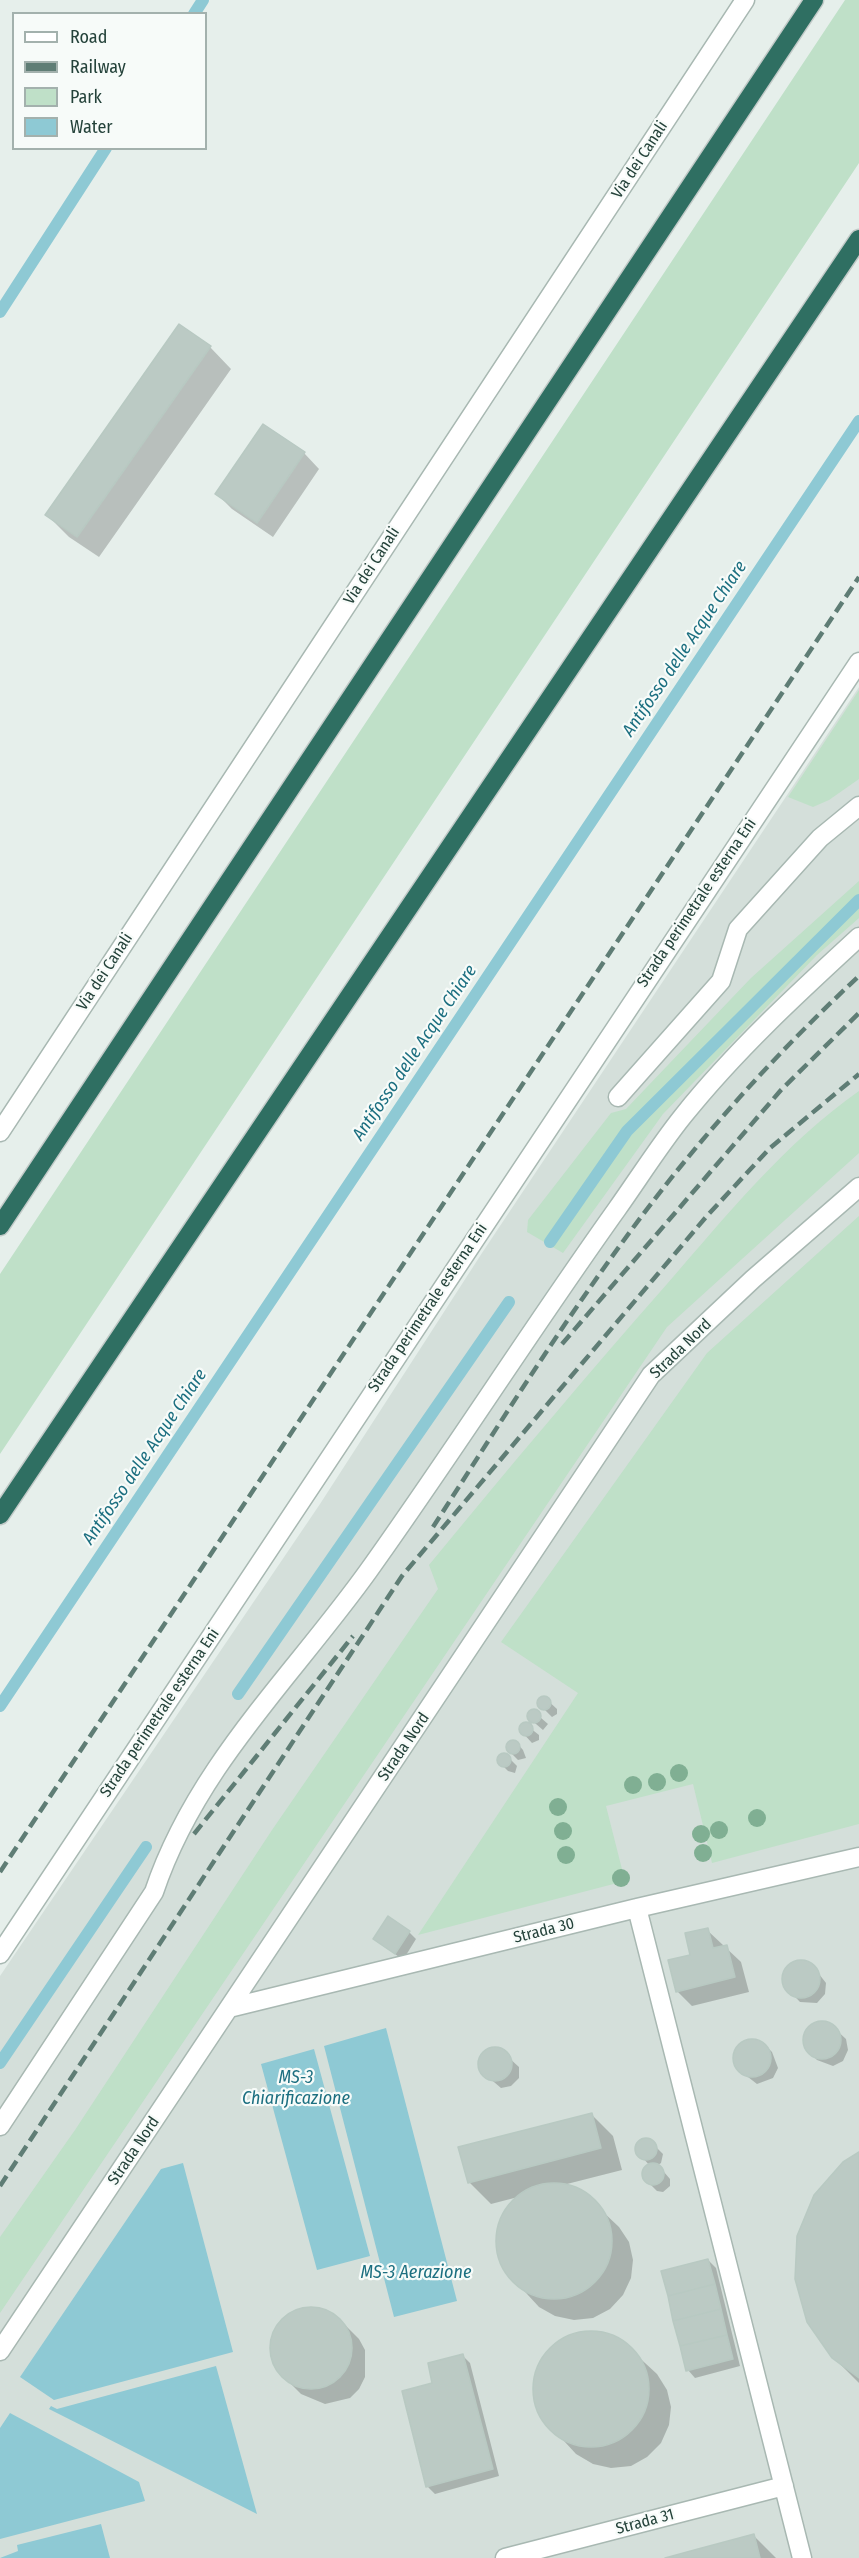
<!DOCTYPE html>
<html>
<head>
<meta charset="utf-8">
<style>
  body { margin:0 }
  #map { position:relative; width:859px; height:2558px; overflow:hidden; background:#e6efeb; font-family:"Fira Sans Condensed",sans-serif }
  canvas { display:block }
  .legend { position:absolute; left:12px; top:12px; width:195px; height:138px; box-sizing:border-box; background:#f7fbf9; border:2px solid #a3b1ad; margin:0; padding:8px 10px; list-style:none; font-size:18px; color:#24423a }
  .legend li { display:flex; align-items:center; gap:12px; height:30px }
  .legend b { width:30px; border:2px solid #a3b1ad }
</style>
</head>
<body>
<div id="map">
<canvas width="859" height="2558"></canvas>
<ul class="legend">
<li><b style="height:8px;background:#fff"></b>Road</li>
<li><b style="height:8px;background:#5f7d75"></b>Railway</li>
<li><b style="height:16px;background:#bfe0c8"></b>Park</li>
<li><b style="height:16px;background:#8ec9d4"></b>Water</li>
</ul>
</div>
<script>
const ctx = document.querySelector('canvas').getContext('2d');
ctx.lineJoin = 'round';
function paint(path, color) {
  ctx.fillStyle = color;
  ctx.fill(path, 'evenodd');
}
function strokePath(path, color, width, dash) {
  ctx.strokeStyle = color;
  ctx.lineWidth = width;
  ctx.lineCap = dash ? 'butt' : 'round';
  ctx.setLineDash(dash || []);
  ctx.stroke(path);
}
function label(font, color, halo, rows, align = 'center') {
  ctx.font = font + ' "Fira Sans Condensed",sans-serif';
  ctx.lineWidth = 4.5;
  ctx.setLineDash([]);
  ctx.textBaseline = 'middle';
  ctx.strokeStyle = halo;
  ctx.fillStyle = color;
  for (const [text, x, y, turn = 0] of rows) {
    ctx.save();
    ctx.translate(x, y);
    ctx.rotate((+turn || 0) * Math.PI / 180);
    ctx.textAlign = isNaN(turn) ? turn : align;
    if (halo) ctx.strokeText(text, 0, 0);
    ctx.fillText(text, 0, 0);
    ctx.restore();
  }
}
paint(new Path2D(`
  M859,687V2558H0V1976L320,1504L482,1253Z`), '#d4dfda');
paint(new Path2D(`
  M845,0H859V163L0,1454V1274Z
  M859,690V779L829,800L813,807L788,797Z
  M859,881V918L817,955L663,1114L563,1253L527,1232L528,1220L611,1113L626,1109L751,978Z
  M859,1091V1153L667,1327L0,2313V2237L75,2130L272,1830L438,1589L429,1565C507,1470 586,1376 667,1284C726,1216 785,1143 859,1091Z
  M859,1216V1824L712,1863L693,1784L606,1806L625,1881L418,1935L578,1693L501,1642L707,1353Z`), '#bfe0c8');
paint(new Path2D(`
  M386,2028L457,2301L394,2317L324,2046Z
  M314,2049L370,2256L317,2270L261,2064Z
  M183,2163L233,2352L54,2400L20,2377L161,2169Z
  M216,2366L257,2514L49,2409L51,2406L57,2409Z
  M10,2413L139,2482L145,2501L0,2539V2428Z
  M101,2524L110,2558H0L18,2551L17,2545Z`), '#8ec9d4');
paint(new Path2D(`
  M210,347L231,369L99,557L69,537L47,515Z
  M264,426L304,453L319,469L273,537L232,509L217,494Z
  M546,1699L557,1709V1714L552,1717L538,1703L540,1700Z
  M533,1711L548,1724L543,1730L529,1718Z
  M525,1724L539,1735V1740L532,1743L521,1731Z
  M516,1742L523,1750L526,1758L518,1760L510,1752L508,1745Z
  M501,1755L509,1758L517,1766L515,1773L508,1771L500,1763Z
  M707,1930L741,1962L749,1992L692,2006L677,1991L692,1956Z
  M409,1932L416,1939L403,1960L375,1939Z
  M795,1962L812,1965L826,1983L825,1994L817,2003L800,2002L784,1985L783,1974Z
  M822,2023L833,2027L846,2039L848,2050L843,2061L833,2066L817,2060L809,2052L805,2041L808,2031Z
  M753,2040L764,2044L772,2052L778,2068L773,2078L757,2084L739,2070L735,2059L738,2048Z
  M498,2048L519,2067V2078L511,2086L501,2088L481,2071L482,2056L489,2050Z
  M591,2114L613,2136L622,2170L563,2185L583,2193L619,2227L629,2242L633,2260L631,2278L623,2295L610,2309L593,2318L574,2320L555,2316L539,2307L504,2269L498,2251L497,2232L504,2214L518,2197L491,2204L469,2182Z
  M645,2140L650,2141L663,2154L661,2163L658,2165L670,2179V2186L663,2192L657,2191L645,2179L644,2173L650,2166L636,2150L637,2145Z
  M859,2154V2383L833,2357Z
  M708,2260L716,2268L740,2366L695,2378L688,2370Z
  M307,2308L320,2309L343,2323L359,2339L365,2350V2377L359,2389L350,2398L325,2404L301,2394L276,2369L272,2356L275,2331L283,2320Z
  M585,2332L603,2333L620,2340L657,2374L667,2390L671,2407L669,2425L661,2443L647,2457L631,2466L611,2468L593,2464L576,2454L542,2417L535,2399V2380L541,2362L553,2347L567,2337Z
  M463,2356L470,2363L499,2476L435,2494L428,2487L404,2393L434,2384Z
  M754,2536L776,2558H672Z`), '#0003');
strokePath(new Path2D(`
  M194,14L203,0
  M0,312L106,148
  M550,1242L627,1131L859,900
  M238,1694L509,1302
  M0,1706L859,421
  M0,2063L146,1847`), '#8ec9d4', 12);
const building = new Path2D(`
  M179,324L211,346L77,537L45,515Z
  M263,424L305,452L257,523L215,494Z
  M537 1703a7 7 0 1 1 14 0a7 7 0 1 1-14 0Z
  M527 1716a7 7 0 1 1 14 0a7 7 0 1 1-14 0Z
  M519 1729a7 7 0 1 1 14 0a7 7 0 1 1-14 0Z
  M506 1747a7 7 0 1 1 14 0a7 7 0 1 1-14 0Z
  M497 1760a7 7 0 1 1 14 0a7 7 0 1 1-14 0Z
  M388,1916L410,1931L395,1954L373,1939Z
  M708,1928L713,1948L727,1945L735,1977L676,1992L668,1960L690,1955L685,1933Z
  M782 1979a19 19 0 1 1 38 0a19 19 0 1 1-38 0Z
  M803 2040a19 19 0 1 1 38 0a19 19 0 1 1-38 0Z
  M733 2058a19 19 0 1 1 38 0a19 19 0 1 1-38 0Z
  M478 2064a17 17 0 1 1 34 0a17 17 0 1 1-34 0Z
  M592,2113L601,2148L468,2183L458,2147Z
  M635 2149a11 11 0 1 1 22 0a11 11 0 1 1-22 0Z
  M859,2152V2378L832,2358L807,2322L795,2279L797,2236L814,2195L843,2162Z
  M642 2174a11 11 0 1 1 22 0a11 11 0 1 1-22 0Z
  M496 2241a58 58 0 1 1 116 0a58 58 0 1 1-116 0Z
  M708,2259L715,2284L668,2296L661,2271Z
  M715,2284L721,2309L673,2321L668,2296Z
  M270 2348a41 41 0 1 1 82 0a41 41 0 1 1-82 0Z
  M721,2309L727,2335L680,2346L673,2321Z
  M533 2389a58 58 0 1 1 116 0a58 58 0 1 1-116 0Z
  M727,2335L733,2359L686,2371L680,2346Z
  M463,2354L493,2469L426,2487L402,2391L432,2383L428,2363Z
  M754,2534L760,2558H665L698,2549Z`);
paint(building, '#bbcac4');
strokePath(building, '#b8c9c2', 1.5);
const minor = new Path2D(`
  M618,1097L721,981L738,929L820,838L859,806
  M0,1132L745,0
  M637,1908L802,2558
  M0,1954L859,662
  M229,2008L637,1908L859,1857
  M0,2126L154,1892C196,1766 294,1675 369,1570C454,1451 532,1328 617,1209C639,1178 659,1146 683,1116C735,1051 797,994 859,937
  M0,2351L651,1375L753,1279L859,1187
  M505,2558L784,2486`);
const highway = new Path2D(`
  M0,1226L814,0
  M0,1515L859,239`);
strokePath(minor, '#a8b8b2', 21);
strokePath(highway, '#c2cac8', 21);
strokePath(minor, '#fff', 18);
strokePath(highway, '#2f6f62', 18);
strokePath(new Path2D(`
  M562,1344L781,1090L859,1013
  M433,1527C495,1431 556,1333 624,1240C693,1145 773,1056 859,976
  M194,1834L353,1636
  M0,1872L859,577
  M0,2186L402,1576L706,1217L770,1148L859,1074`), '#5f7d75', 4.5, [12, 6]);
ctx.fillStyle = '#80af93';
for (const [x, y] of [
  [679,1773],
  [657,1782],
  [633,1785],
  [558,1807],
  [757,1818],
  [719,1830],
  [563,1831],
  [701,1834],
  [703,1853],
  [566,1855],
  [621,1878]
]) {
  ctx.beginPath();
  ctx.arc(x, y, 9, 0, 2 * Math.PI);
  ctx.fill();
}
label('16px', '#24423a', '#f7fbf9', [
  ["Via dei Canali",640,160,-57],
  ["Via dei Canali",372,566,-57],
  ["Strada perimetrale esterna Eni",697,903,-56],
  ["Via dei Canali",105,972,-57],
  ["Strada perimetrale esterna Eni",428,1308,-56],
  ["Strada Nord",681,1349,-44],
  ["Strada perimetrale esterna Eni",160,1713,-56],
  ["Strada Nord",404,1747,-56],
  ["Strada 30",544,1931,-14],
  ["Strada Nord",134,2151,-56],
  ["Strada 31",645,2522,-15]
]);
label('italic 18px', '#1c6f80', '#f7fbf9', [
  ["Antifosso delle Acque Chiare",685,649,-56],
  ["Antifosso delle Acque Chiare",415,1053,-56],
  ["Antifosso delle Acque Chiare",145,1457,-56],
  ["MS-3",296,2078],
  ["Chiarificazione",296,2099],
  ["MS-3 Aerazione",416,2273]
]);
</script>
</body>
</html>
